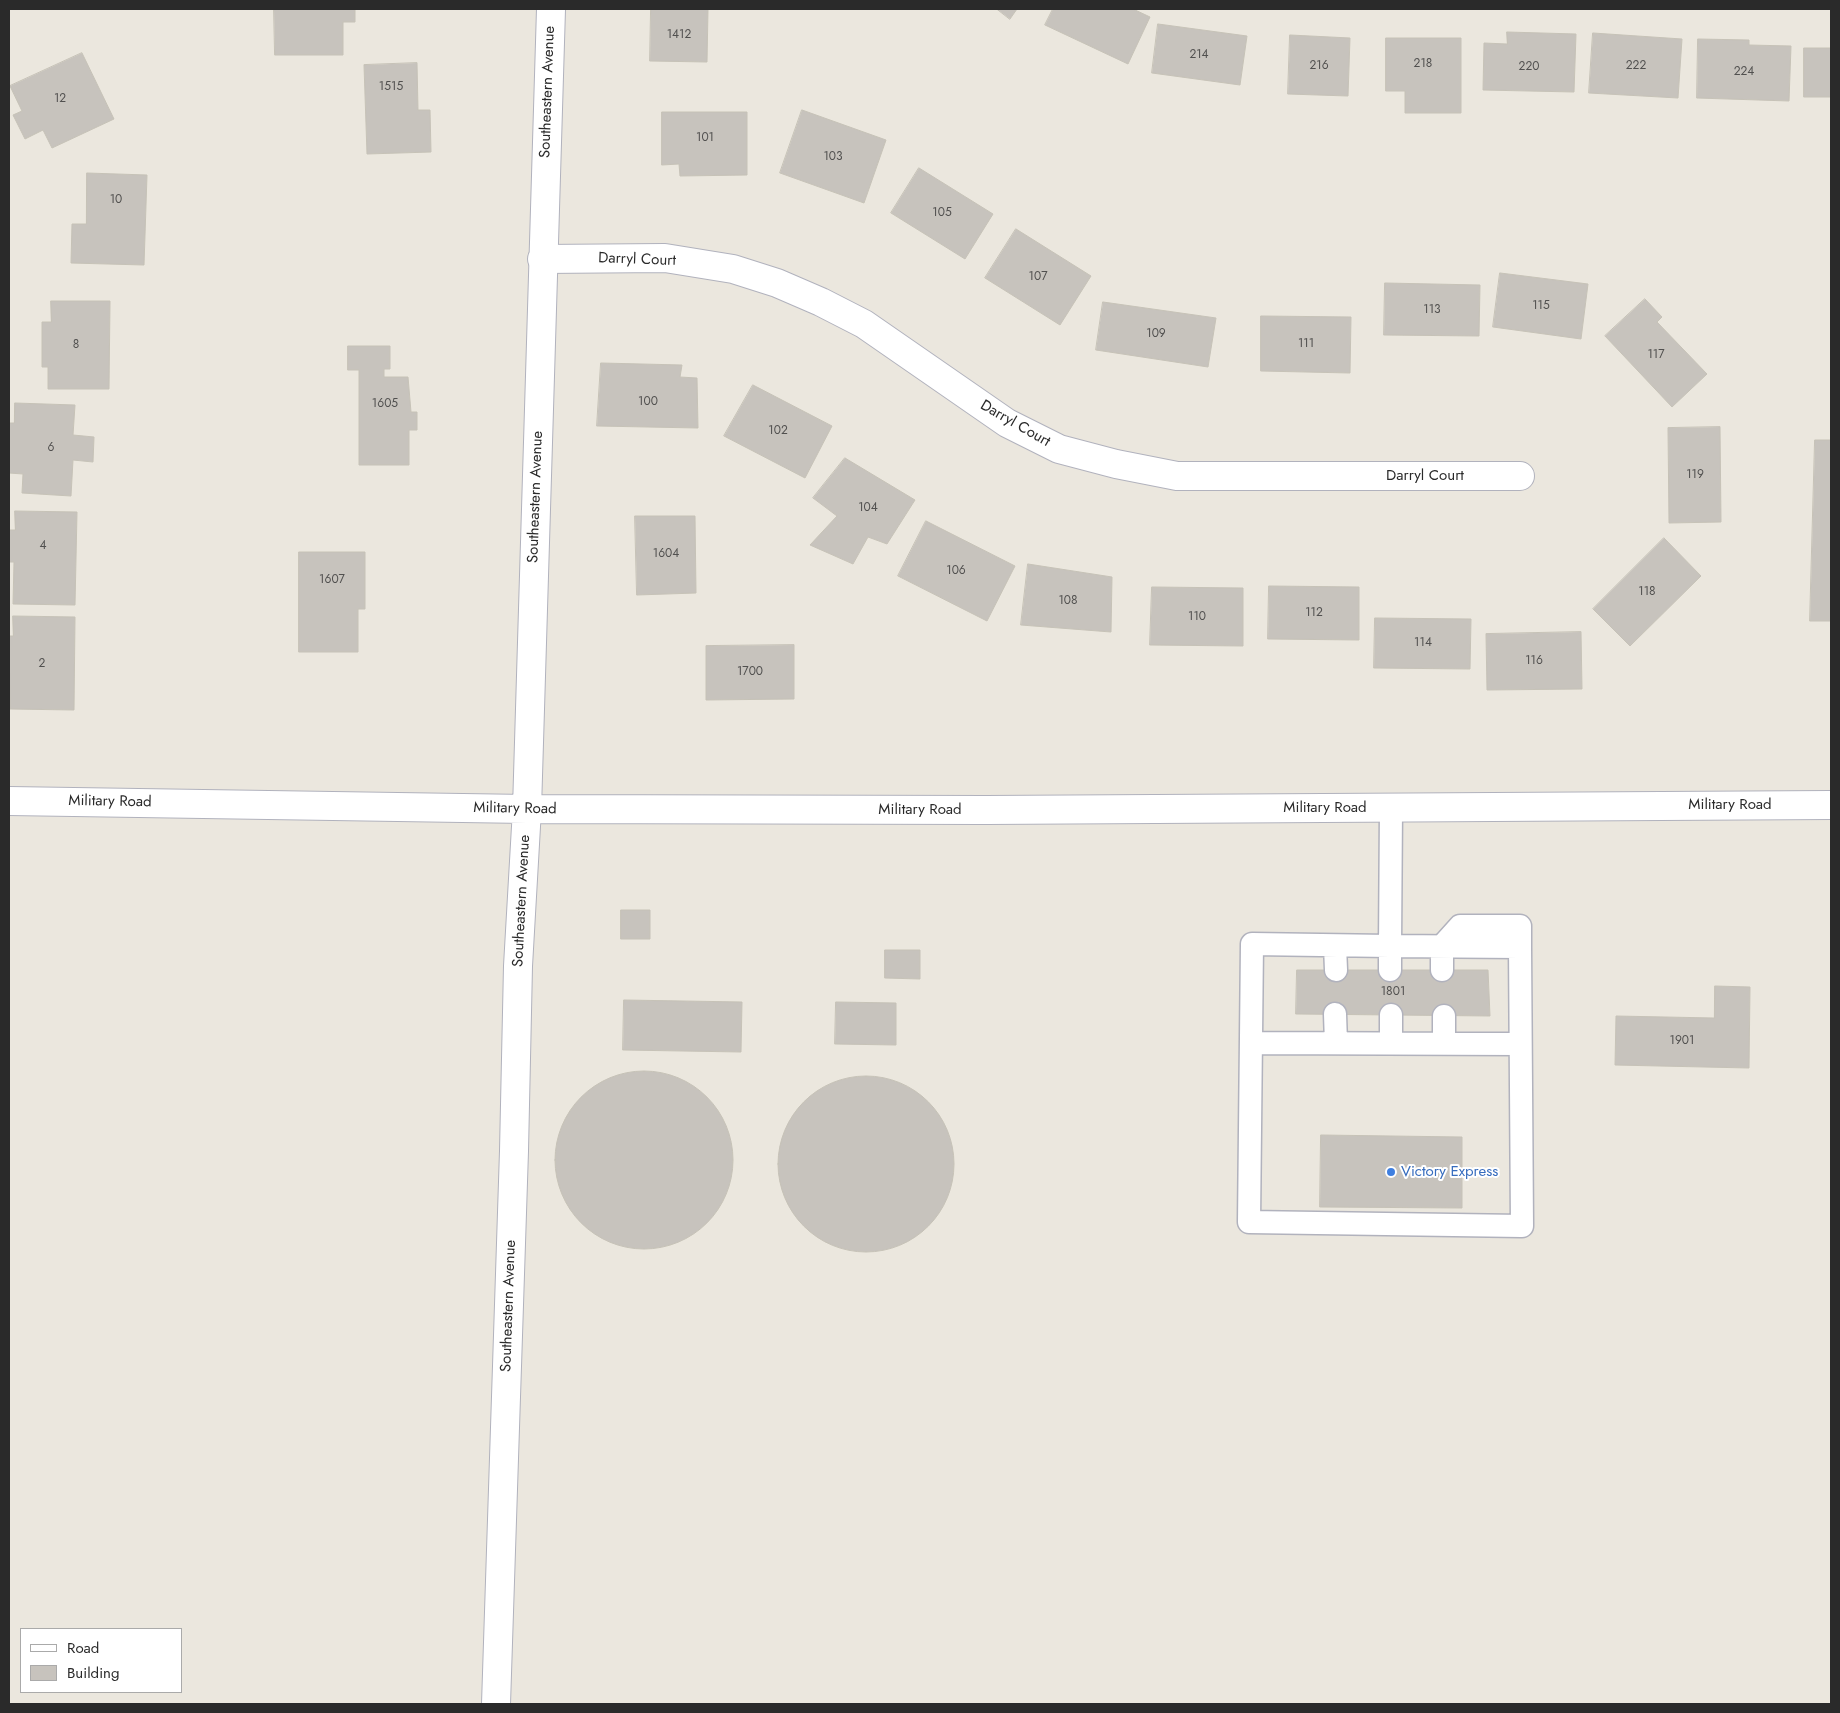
<!DOCTYPE html>
<html>
<head>
<meta charset="utf-8">
<style>
  body { margin:0 }
  #map { position:relative; width:1840px; height:1713px; overflow:hidden; background:#ebe7de; font-family:Jost,sans-serif }
  canvas { display:block }
  .frame { position:absolute; inset:0; border:10px solid #2a2a2a; pointer-events:none }
  .legend { position:absolute; left:20px; top:1628px; width:162px; height:65px; box-sizing:border-box; background:#fff; border:1px solid #aaa; margin:0; padding:6px 9px; list-style:none; font-size:15px; color:#2a2a2a }
  .legend li { display:flex; align-items:center; gap:10px; height:25px }
  .legend b { width:25px; border:1px solid #aaa }
</style>
</head>
<body>
<div id="map">
<canvas width="1840" height="1713"></canvas>
<div class="frame"></div>
<ul class="legend">
<li><b style="height:6px;background:#fff"></b>Road</li>
<li><b style="height:14px;background:#c7c3bd"></b>Building</li>
</ul>
</div>
<script>
const ctx = document.querySelector('canvas').getContext('2d');
ctx.lineJoin = 'round';
function paint(path, color) {
  ctx.fillStyle = color;
  ctx.fill(path, 'evenodd');
}
function strokePath(path, color, width, dash) {
  ctx.strokeStyle = color;
  ctx.lineWidth = width;
  ctx.lineCap = dash ? 'butt' : 'round';
  ctx.setLineDash(dash || []);
  ctx.stroke(path);
}
function label(font, color, halo, rows, align = 'center') {
  ctx.font = font + ' Jost,sans-serif';
  ctx.lineWidth = 4;
  ctx.setLineDash([]);
  ctx.textBaseline = 'middle';
  ctx.strokeStyle = halo;
  ctx.fillStyle = color;
  for (const [text, x, y, turn = 0] of rows) {
    ctx.save();
    ctx.translate(x, y);
    ctx.rotate((+turn || 0) * Math.PI / 180);
    ctx.textAlign = isNaN(turn) ? turn : align;
    if (halo) ctx.strokeText(text, 0, 0);
    ctx.fillText(text, 0, 0);
    ctx.restore();
  }
}
const building = new Path2D(`
  M274,9H355V22H343V55H275Z
  M651,9H708L707,62L650,61Z
  M997,9H1017L1010,19Z
  M1053,9H1133L1150,17L1128,64L1045,25Z
  M1158,24L1247,36L1240,85L1152,73Z
  M1507,32L1576,34L1574,92L1483,90L1484,43L1507,44Z
  M1593,33L1682,39L1678,98L1589,93Z
  M1290,35L1350,38L1348,96L1288,94Z
  M1386,38H1461V113H1405V91H1386Z
  M1698,39L1749,40V45L1791,46L1789,101L1697,98Z
  M1804,48H1831V97H1804Z
  M82,53L114,119L52,148L43,130L25,139L13,115L22,111L10,86Z
  M417,63L418,110H430L431,152L367,154L364,65Z
  M802,110L886,140L864,203L780,173Z
  M662,112H747V175L680,176L679,164L662,165Z
  M919,168L993,214L965,259L891,213Z
  M87,173L147,175L144,265L71,263L72,224H86Z
  M1016,229L1091,276L1060,325L985,278Z
  M1500,273L1588,284L1581,339L1493,327Z
  M1385,283L1480,285L1479,336L1384,335Z
  M1645,299L1662,317L1657,322L1707,374L1672,407L1605,336Z
  M51,301H110L109,389H48V367H42V322H51Z
  M1103,302L1216,318L1208,367L1096,350Z
  M1261,316L1351,317L1350,373L1261,371Z
  M348,346H390V369H384V377H408L411,412H417V430H409V465H359V370H348Z
  M601,363L682,365L680,377L697,378L698,428L597,426Z
  M753,385L832,426L805,478L724,436Z
  M15,403L75,405L73,435L94,437L93,462L73,460L71,496L22,493L23,474L9,473V423H14Z
  M1720,427L1721,522L1669,523L1668,428Z
  M1815,440H1831V621H1810Z
  M845,458L915,500L887,544L868,537L853,564L810,545L837,516L813,498Z
  M15,511L77,512L75,605L13,604L14,562H9V530H15Z
  M635,516H695L696,593L637,595Z
  M926,521L1015,566L987,621L898,576Z
  M1664,538L1701,576L1630,646L1593,609Z
  M299,552H365V609H358V652H299Z
  M1028,564L1112,577L1111,632L1021,625Z
  M1269,586L1359,587V640L1268,639Z
  M1152,587L1243,588V646L1150,645Z
  M13,616L75,617L74,710L10,709L9,636H13Z
  M1375,618L1471,619L1470,669L1374,668Z
  M1581,632L1582,689L1487,690L1486,634Z
  M794,645V699L706,700V646Z
  M621,910H650V939H621Z
  M885,950H920V979L885,978Z
  M1297,970H1488L1490,1016L1296,1014Z
  M1715,986L1750,987L1749,1068L1615,1065L1616,1016L1714,1018Z
  M624,1000L742,1002L741,1052L623,1050Z
  M836,1002L896,1003V1045L835,1044Z
  M555 1160a89 89 0 1 1 178 0a89 89 0 1 1-178 0Z
  M778 1164a88 88 0 1 1 176 0a88 88 0 1 1-176 0Z
  M1321,1135L1462,1137V1208L1320,1207Z`);
paint(building, '#c7c3bd');
strokePath(building, '#c6c2b7', 1);
const lane = new Path2D(`
  M1335,946L1336,970
  M1390,970V946L1520,947L1522,1226L1249,1222L1252,944L1390,946L1391,808
  M1442,970V946L1460,926H1520V947
  M1335,1014L1336,1043
  M1391,1015V1043
  M1444,1016V1043
  M1251,1043L1520,1044`);
const street = new Path2D(`
  M542,259L665,258L733,269L777,283L821,302L864,324L1007,423L1059,449L1116,464L1177,476H1520`);
const secondary = new Path2D(`
  M9,801L527,809L986,810L1831,805
  M496,1704L514,1151L518,966L527,809L551,9`);
strokePath(lane, '#b1b2bd', 25);
strokePath(street, '#b1b2bd', 30);
strokePath(secondary, '#b1b2bd', 30);
strokePath(lane, '#fff', 22);
strokePath(street, '#fff', 28);
strokePath(secondary, '#fff', 28);
for (const [x, y, r, color] of [
  [1391,1172,5,"#3f7fe0"]
]) {
  const dot = new Path2D();
  dot.arc(x, y, r, 0, 2 * Math.PI);
  ctx.fillStyle = color;
  ctx.fill(dot);
  strokePath(dot, '#fff', 2);
}
label('12px', '#51504f', null, [
  ["1412",679,35],
  ["214",1199,55],
  ["218",1423,64],
  ["216",1319,66],
  ["222",1636,66],
  ["220",1529,67],
  ["224",1744,72],
  ["1515",391,87],
  ["12",60,99],
  ["101",705,138],
  ["103",833,157],
  ["10",116,200],
  ["105",942,213],
  ["107",1038,277],
  ["115",1541,306],
  ["113",1432,310],
  ["109",1156,334],
  ["111",1306,344],
  ["8",76,345],
  ["117",1656,355],
  ["100",648,402],
  ["1605",385,404],
  ["102",778,431],
  ["6",51,448],
  ["119",1695,475],
  ["104",868,508],
  ["4",43,546],
  ["1604",666,554],
  ["106",956,571],
  ["1607",332,580],
  ["118",1647,592],
  ["108",1068,601],
  ["112",1314,613],
  ["110",1197,617],
  ["114",1423,643],
  ["116",1534,661],
  ["2",42,664],
  ["1700",750,672],
  ["1801",1393,992],
  ["1901",1682,1041]
]);
label('15px', '#2a2a2a', '#fff', [
  ["Southeastern Avenue",548,92,-88],
  ["Darryl Court",637,260,2],
  ["Darryl Court",1015,424,30],
  ["Darryl Court",1425,476],
  ["Southeastern Avenue",536,497,-88],
  ["Military Road",110,802,1],
  ["Military Road",1730,805],
  ["Military Road",1325,808],
  ["Military Road",515,809,1],
  ["Military Road",920,810],
  ["Southeastern Avenue",522,901,-87],
  ["Southeastern Avenue",509,1306,-88]
]);
label('15px', '#366cbe', '#fff', [
  ["Victory Express",1401,1172]
], 'left');
</script>
</body>
</html>
